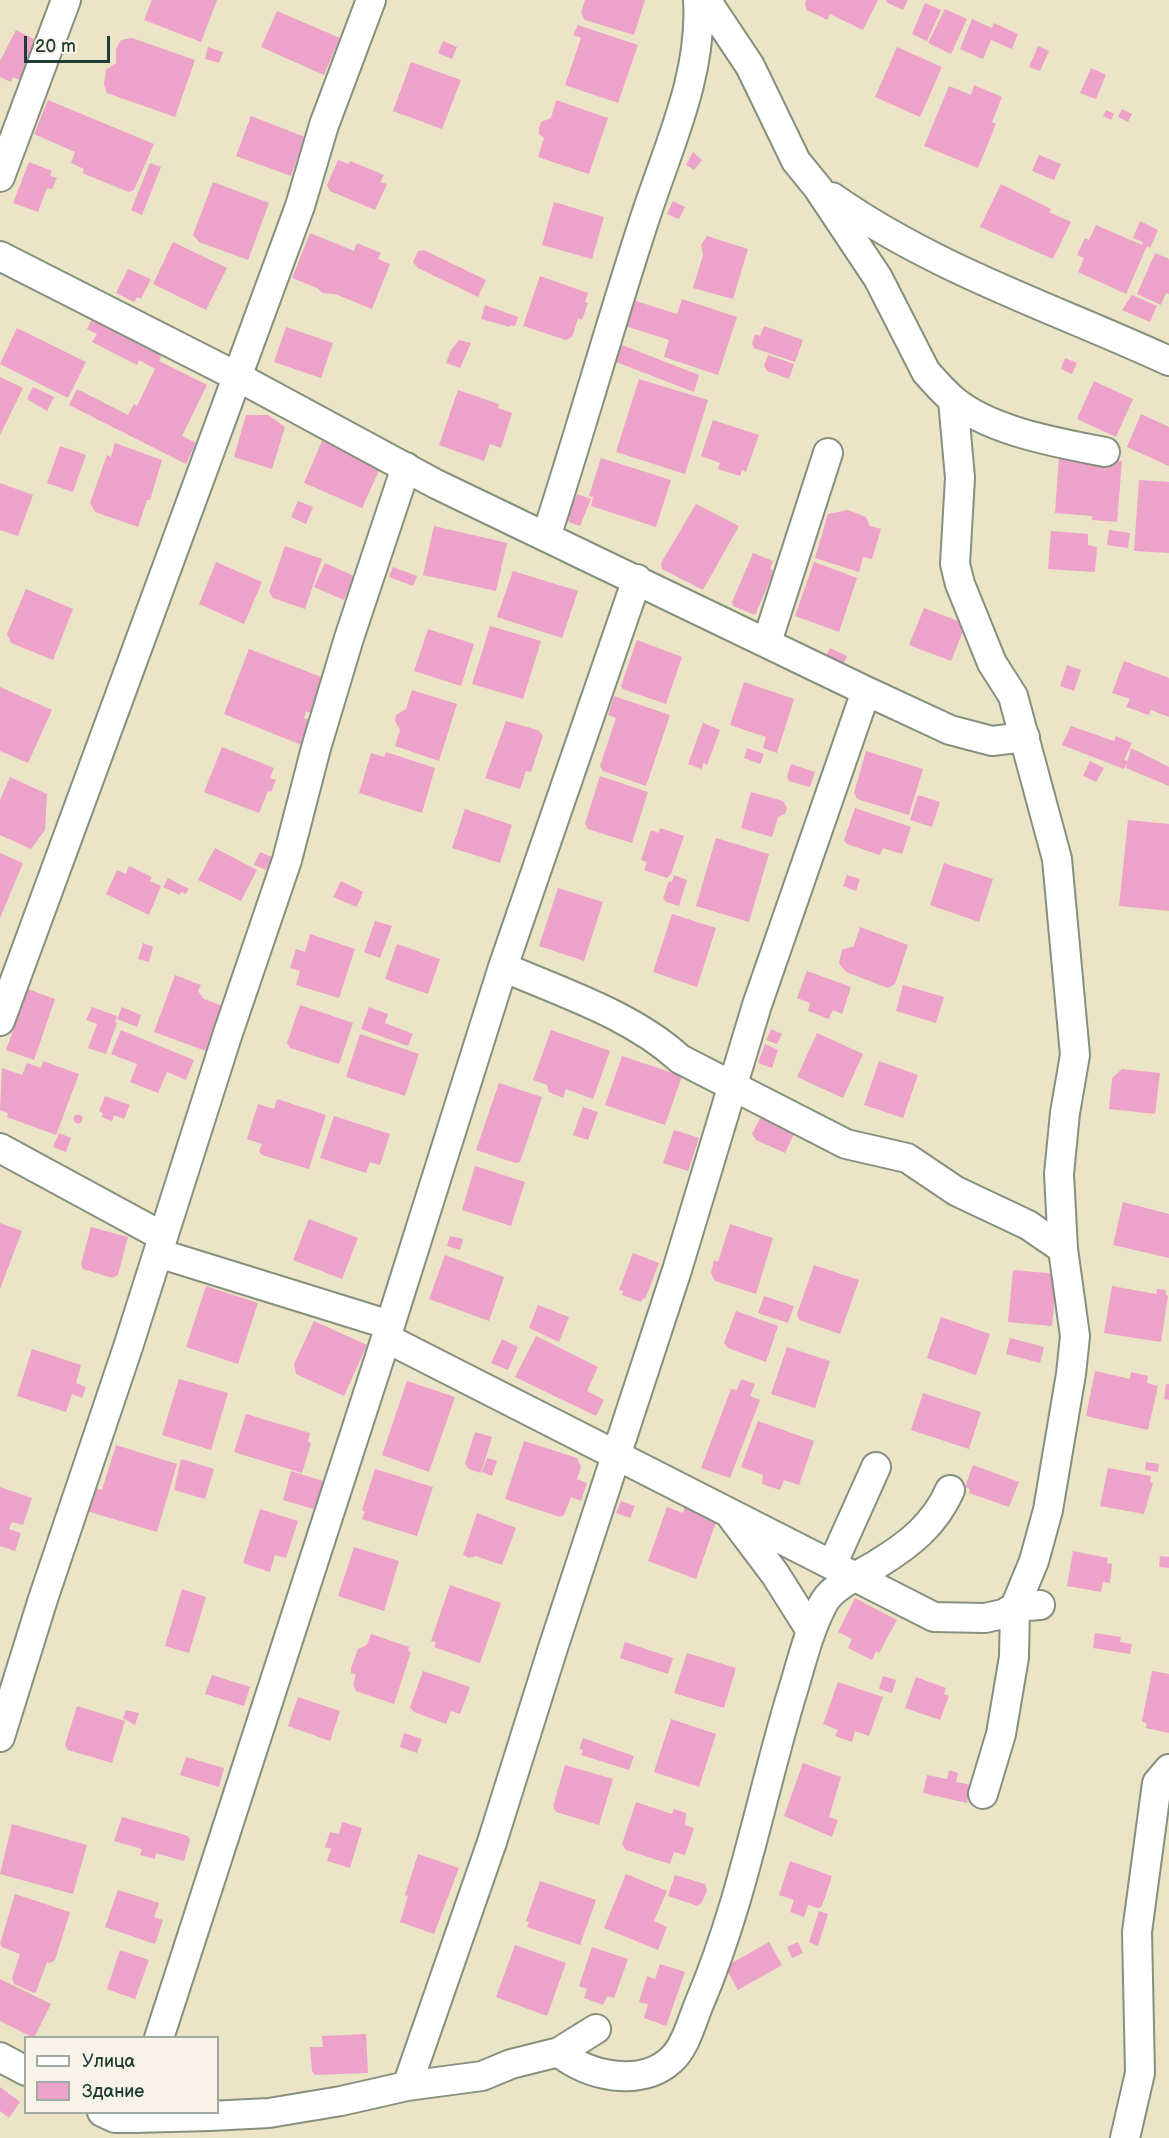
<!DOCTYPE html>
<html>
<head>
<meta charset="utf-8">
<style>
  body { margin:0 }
  #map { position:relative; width:1169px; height:2138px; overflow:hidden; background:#ebe4c6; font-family:"Balsamiq Sans",sans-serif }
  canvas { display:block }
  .legend { position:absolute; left:24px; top:2036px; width:195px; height:78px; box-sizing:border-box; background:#f7f3e8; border:2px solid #a1aaa0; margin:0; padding:8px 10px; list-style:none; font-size:18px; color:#1f3d34 }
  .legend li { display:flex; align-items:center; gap:12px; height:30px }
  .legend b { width:30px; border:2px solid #a1aaa0 }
  .scale { position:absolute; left:24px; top:36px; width:86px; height:27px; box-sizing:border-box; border:3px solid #1f3d34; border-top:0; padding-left:8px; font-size:18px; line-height:21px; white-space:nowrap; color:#1f3d34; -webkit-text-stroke:4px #f7f3e8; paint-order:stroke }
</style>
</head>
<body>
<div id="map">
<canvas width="1169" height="2138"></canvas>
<ul class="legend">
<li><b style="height:8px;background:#fff"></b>Улица</li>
<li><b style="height:16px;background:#eda2c9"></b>Здание</li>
</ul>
<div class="scale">20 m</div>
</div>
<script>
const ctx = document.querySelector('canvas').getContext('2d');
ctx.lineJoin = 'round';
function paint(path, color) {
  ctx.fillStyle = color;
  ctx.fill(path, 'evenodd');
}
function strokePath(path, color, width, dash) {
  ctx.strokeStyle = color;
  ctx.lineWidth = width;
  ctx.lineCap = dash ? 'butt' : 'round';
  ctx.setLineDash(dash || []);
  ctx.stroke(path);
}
paint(new Path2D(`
  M152,0H217L201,42L144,20Z
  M585,0H645L634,35L585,20L581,13Z
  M806,0H878L863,30L830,14L827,20L807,10L805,4Z
  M887,0H908L903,10L886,2Z
  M925,3L941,10L927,41L912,34Z
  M945,9L967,19L951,54L928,43Z
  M277,11L340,38L324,75L261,47Z
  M972,19L992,28L994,23L1018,34L1012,49L991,40L983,59L960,49Z
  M578,25L638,45L618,103L565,85L581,38L573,35Z
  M16,30L40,42L20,80L13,77L11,82L0,77V61Z
  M132,38L195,60L175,117L107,93L104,84L106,70L116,63V49L121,40Z
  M443,41L457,47L452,59L438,53Z
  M1038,46L1049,51L1040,71L1029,67Z
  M208,47L223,52L219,63L205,59Z
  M897,47L942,67L920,117L875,97Z
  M411,62L461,80L442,129L393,111Z
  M1091,68L1106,75L1096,99L1080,93Z
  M974,85L1002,97L992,122L996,124L978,168L924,146L949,86L971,95Z
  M48,100L154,144L134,190L129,192L82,173L84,169L71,163L75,152L34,134Z
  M556,100L608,118L589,174L538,157L544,138L539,134V129L541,122L551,118Z
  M1122,109L1132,114L1128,122L1118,117Z
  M1106,110L1114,114L1111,120L1103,116Z
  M251,116L305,137L291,176L236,156Z
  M693,152L702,160L694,170L686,165Z
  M1039,155L1061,164L1054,180L1032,171Z
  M338,160L349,164L350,161L384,175L380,182L387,184L375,210L330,191L327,185Z
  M29,162L52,171L50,176L57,178L52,189L47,188L38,212L13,203Z
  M150,163L161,167L142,215L131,210Z
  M213,182L269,203L248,260L199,242L193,235Z
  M1001,184L1051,209L1049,212L1071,222L1053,259L980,227Z
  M673,201L685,207L679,219L667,214Z
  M554,202L604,217L592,259L542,245Z
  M1140,221L1158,230L1150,248L1147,246L1126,294L1078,272L1084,258L1077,255L1085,238L1089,240L1096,225L1142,245L1143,242L1133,238Z
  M310,233L354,251L357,243L381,253L378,259L390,264L372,309L335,294L322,293L317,288L292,278Z
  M707,236L748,249L733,299L693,288L703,255L701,245Z
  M173,242L227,268L206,310L153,284Z
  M424,250L486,280L478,297L418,268L413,262L418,251Z
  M1155,253L1169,259V294L1166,293L1161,305L1137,294Z
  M128,269L151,279L141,299L137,297L134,302L116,293Z
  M540,276L588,293L585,302L588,303L582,320L578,318L572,337L566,340L523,326Z
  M1132,295L1157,306L1150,322L1122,310Z
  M682,299L737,317L718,375L664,357L669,340L625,326L633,300L677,314Z
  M485,305L518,317L515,326L510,325V327L481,319Z
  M93,317L163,352L159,361L207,385L182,436L196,443L186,464L69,405L77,389L128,415L134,404L137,406L155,369L139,360L137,365L92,342L97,334L87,329Z
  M764,326L803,340L795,362L754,348L752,344L755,334L760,336Z
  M286,327L333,343L321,378L274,362Z
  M17,328L86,362L68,398L0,364Z
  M459,340L471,343L460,368L446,363L451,350Z
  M622,345L699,375L694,392L616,362Z
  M768,355L794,364L789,379L767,371L764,366Z
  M1065,358L1077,363L1072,374L1061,369Z
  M0,377L23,388L0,435Z
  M639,379L708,400L685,474L616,452Z
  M1094,381L1133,399L1116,437L1077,419Z
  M33,387L54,397L47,411L27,399Z
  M458,390L499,404L498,408L512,413L501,448L490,444L484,461L439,445Z
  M1141,414L1169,427V466L1127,447Z
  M246,415H268L285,427L272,469L234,457Z
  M713,420L759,435L746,472L742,470L740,476L718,469L720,463L701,456Z
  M322,441L381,466L362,508L304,483Z
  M115,443L162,460L150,500H147L138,527L95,512L90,503L107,455L111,457Z
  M60,446L86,455L73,492L47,483Z
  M1059,456L1122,461L1117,522L1092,520V516L1055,513Z
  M601,458L671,480L656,527L591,506L593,497L589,496Z
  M1139,480L1169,482V553L1134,551Z
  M0,483L33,495L18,536L0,530Z
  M577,494L591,499L580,526L569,522L567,518Z
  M298,501L313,507L306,524L291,517Z
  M696,504L739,526L703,590L662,569L661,563Z
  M848,510L866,517L870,526L881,529L872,559L863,557L859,572L815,558L828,514Z
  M434,526L507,543L496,591L423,575Z
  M1109,530L1130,533L1128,548L1107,545Z
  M1051,531L1088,534V545L1097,547L1095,572L1048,569Z
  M285,546L322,559L305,609L273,598L269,592Z
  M753,553L773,561L770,569L774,571L755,615L733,606L732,602Z
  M216,562L262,582L244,624L199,604Z
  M814,562L857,578L839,632L795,616Z
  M325,563L354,576L344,600L314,587Z
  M393,567L417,576L413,586L389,577Z
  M513,571L578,591L562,638L497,617Z
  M26,589L73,609L53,660L11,643L7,634Z
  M924,608L966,624L951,661L909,645Z
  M490,626L541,641L523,699L472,684Z
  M428,629L474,644L461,686L414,671Z
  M637,640L682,657L666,704L623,689L621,686Z
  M830,648L847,656L843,665L826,656Z
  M249,649L324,678L310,713L306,711L304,718L313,721L304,746L224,714Z
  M1124,661L1169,678V717L1151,710L1149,715L1126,707L1130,699L1112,693Z
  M1067,665L1081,670L1074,691L1060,686Z
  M744,682L794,699L777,753L763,748L766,737L730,725Z
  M0,687L52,710L28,763L0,751Z
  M412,690L457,704L439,761L395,746L400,730L395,721L396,715L406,709Z
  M614,696L670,715L646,786L603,771L600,766L616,718L608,715Z
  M506,721L538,730L543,735L531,772L526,771L520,789L485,778Z
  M703,723L720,730L707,765L703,763L702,769L688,764Z
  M1071,726L1114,741L1116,736L1132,743L1124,760L1128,761L1124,769L1062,745Z
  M222,747L274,768L270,778L276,780L271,792L268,791L259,813L204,792Z
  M747,748L764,754L760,764L744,758Z
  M1131,748L1169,767V786L1126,768Z
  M866,751L923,769L909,815L857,799L854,793Z
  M386,752L435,768L422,813L359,793L371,753L384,757Z
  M1090,761L1104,768L1096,782L1083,776Z
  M791,764L815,772L810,787L789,781L787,777Z
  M600,776L648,792L632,843L588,829L585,824Z
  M10,777L47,794L45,830L31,849L0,835V800Z
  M751,792L783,801L787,808L785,814L778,817L772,837L741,828Z
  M918,795L940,802L932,827L910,820Z
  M855,808L911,827L902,854L883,848L880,855L847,844L844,840Z
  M465,809L512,825L500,863L452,848Z
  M1128,820L1169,824V911L1119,906Z
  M660,828L684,836L671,874L667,878L644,870L647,862L641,860L651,830L659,833Z
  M716,838L769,854L749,922L696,906Z
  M215,848L257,870L241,901L198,880Z
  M260,852L272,857L266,870L254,865Z
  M0,853L23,863L0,918Z
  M944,863L993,879L979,922L930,905Z
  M129,866L152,877L150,881L161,886L149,915L106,894L117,870L126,874Z
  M674,875L687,880L679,906L666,902L663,898L669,881L672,882Z
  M847,875L860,879L856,891L843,886Z
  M168,878L189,889L185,894L181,892L180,895L163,887Z
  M341,881L363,892L357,907L333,897Z
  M558,888L603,902L584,961L539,946Z
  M672,914L716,928L697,987L653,972Z
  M375,921L392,926L380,958L364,952Z
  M860,927L908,945L895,984L888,988L846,972L839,963L842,950L854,946Z
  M310,934L355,949L339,998L296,985L300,971L290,968L296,949L305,952Z
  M143,943L153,947L149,962L138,959Z
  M397,944L440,959L428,994L385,979Z
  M807,971L851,987L842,1014L833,1010L829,1019L808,1011L810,1003L797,998Z
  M175,975L201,985L198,991L204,999L223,1006L206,1051L154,1032Z
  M903,985L944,997L936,1023L896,1011Z
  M28,989L55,999L34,1060L6,1050Z
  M300,1005L353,1023L339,1064L290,1048L287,1043Z
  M92,1007L117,1016L115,1022L117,1023L106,1054L88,1048L97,1024L86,1020Z
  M122,1007L141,1015L137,1027L117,1019Z
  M369,1007L388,1014L385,1023L413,1034L408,1046L361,1029Z
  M771,1029L782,1034L777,1044L766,1040Z
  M121,1030L194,1060L186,1080L167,1072L158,1093L130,1082L137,1064L111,1054Z
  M551,1030L610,1051L593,1099L566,1089L563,1098L549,1092L547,1085L533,1080Z
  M817,1033L863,1054L843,1098L797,1077Z
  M360,1034L419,1054L405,1096L346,1077Z
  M765,1044L778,1050L772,1068L758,1063Z
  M622,1056L682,1076L665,1125L605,1105Z
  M43,1061L79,1074L56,1135L7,1117L8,1113L0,1110L2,1068L22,1075L27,1063L41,1068Z
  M879,1061L918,1075L903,1118L864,1105Z
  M1122,1069L1160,1073L1155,1114L1109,1109L1112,1078Z
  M499,1083L542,1097L520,1162L515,1163L476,1150Z
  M105,1096L130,1105L124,1119L114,1115L112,1121L102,1117L103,1113L99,1111Z
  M277,1099L326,1115L309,1169L262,1155L259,1151L262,1144L247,1139L258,1104L274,1109Z
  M583,1107L598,1112L588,1140L573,1135Z
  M73.5 1119a4.5 4.5 0 1 1 9 0a4.5 4.5 0 1 1-9 0Z
  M334,1116L390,1134L380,1165L370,1162L366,1173L320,1158Z
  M761,1116L795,1132L785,1153L756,1140L752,1134Z
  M674,1130L699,1138L688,1171L663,1163Z
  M59,1133L71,1138L66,1152L53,1147Z
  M475,1166L525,1182L511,1226L462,1210Z
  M1123,1202L1169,1214V1258L1113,1245Z
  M309,1219L358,1238L342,1279L293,1260Z
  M0,1223L22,1231L0,1289Z
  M730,1224L773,1238L756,1294L715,1281L711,1273L714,1260L718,1262Z
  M91,1227L128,1237L118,1275L113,1278L83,1269L81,1264Z
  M450,1236L463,1239L460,1250L447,1246Z
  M633,1253L659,1263L645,1299L643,1298L641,1302L622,1295L623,1291L619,1290Z
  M445,1255L504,1277L489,1321L429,1299Z
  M814,1265L859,1280L840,1334L799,1320L797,1314Z
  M1013,1270L1057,1274L1052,1326L1008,1322Z
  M206,1286L258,1303L238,1364L186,1347Z
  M1112,1286L1156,1294L1157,1289L1166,1290V1295L1168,1296L1161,1342L1104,1333Z
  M764,1296L794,1306L788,1323L758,1313Z
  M538,1305L569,1317L559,1342L529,1328Z
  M736,1311L778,1326L766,1362L728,1348L724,1343Z
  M941,1317L990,1334L976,1375L927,1358Z
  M314,1321L367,1345L344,1396L296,1374L294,1364Z
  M536,1336L598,1367L587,1391L604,1400L596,1416L515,1377Z
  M1010,1338L1044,1347L1040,1363L1006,1354Z
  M502,1339L518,1347L508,1370L491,1363Z
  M787,1347L830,1361L815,1408L771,1394Z
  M32,1349L81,1365L76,1383L86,1387L82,1398L72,1394L66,1412L17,1396Z
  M1095,1371L1130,1379L1131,1372L1148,1376L1147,1383L1158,1386L1148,1430L1086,1416Z
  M179,1379L228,1393L211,1450L162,1435Z
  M741,1379L755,1384L750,1396L760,1400L730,1478L701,1468L731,1389L737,1390Z
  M407,1381L455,1397L429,1472L382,1455Z
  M1166,1384H1169V1400L1164,1399Z
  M923,1393L981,1412L969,1449L911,1430Z
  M246,1414L310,1433L308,1442L311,1443L302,1473L234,1452Z
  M758,1421L814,1441L799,1485L784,1480L780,1490L762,1484L763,1475L741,1467Z
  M475,1432L492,1437L481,1473L469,1469L465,1464Z
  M524,1441L577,1458L581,1467L577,1479L587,1483L581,1501L571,1497L564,1515L560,1517L505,1499Z
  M116,1445L177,1464L157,1532L87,1511L94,1488L102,1490Z
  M487,1458L497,1461L492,1476L482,1472Z
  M181,1459L214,1469L205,1499L174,1490Z
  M1146,1462L1159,1464L1158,1472L1145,1470Z
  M973,1465L1019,1482L1009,1507L969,1493L970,1489L965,1487Z
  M1108,1468L1151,1476L1150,1482L1153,1483L1144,1514L1100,1506Z
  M375,1469L433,1487L417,1536L362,1519L365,1512L362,1510Z
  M291,1471L323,1481L325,1485L318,1506L313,1509L283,1500Z
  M0,1487L32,1498L23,1525L12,1522L9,1529L21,1533L15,1551L0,1546Z
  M621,1501L635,1506L630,1518L616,1513Z
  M667,1507L683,1513L685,1507L705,1514L704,1517L716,1522L696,1579L648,1561Z
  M260,1509L298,1521L286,1558L275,1555L270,1572L243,1563Z
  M477,1513L516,1528L502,1565L476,1556L469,1558L463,1555Z
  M354,1547L399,1561L384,1611L338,1596Z
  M1073,1551L1108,1558L1107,1563L1112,1564L1110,1583L1103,1582L1101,1592L1067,1586Z
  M1160,1556L1169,1557V1568L1159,1567Z
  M450,1585L501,1603L480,1663L434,1647L436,1642L431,1641Z
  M182,1589L206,1597L189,1653L165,1646Z
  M855,1598L897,1620L879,1653L876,1651L872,1660L848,1648L852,1639L838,1632Z
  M1095,1633L1121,1637L1120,1642L1132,1644L1130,1654L1093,1648Z
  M371,1634L409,1647L408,1651L411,1652L394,1704L356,1691L353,1684L356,1675L351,1673V1668L358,1649L367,1645Z
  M625,1642L673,1658L668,1674L620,1658Z
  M687,1653L736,1668L724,1708L674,1693Z
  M423,1671L470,1687L460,1714L451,1711L446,1724L414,1712L410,1707Z
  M1152,1671L1169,1674V1733L1146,1728L1147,1724L1142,1721Z
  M212,1675L250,1687L244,1706L205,1694Z
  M883,1676L896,1680L892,1693L879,1689Z
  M916,1677L946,1688L944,1694L949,1696L940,1720L905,1708Z
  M838,1682L883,1697L869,1736L855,1731L852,1742L835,1736L838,1730L823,1724Z
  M298,1697L340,1711L330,1741L288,1726Z
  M77,1706L125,1721L112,1763L68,1750L65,1745Z
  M126,1710L139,1713L135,1725L123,1718Z
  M671,1719L716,1734L699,1787L654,1772Z
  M404,1733L422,1739L417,1753L400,1747Z
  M583,1738L634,1756L629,1770L581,1755L583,1750L579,1749Z
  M186,1757L224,1768L219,1787L180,1775Z
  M803,1763L841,1777L829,1817L838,1820L832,1837L784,1816Z
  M565,1765L613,1779L599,1825L556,1812L553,1806Z
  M949,1770L958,1773L956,1782L971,1785L967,1803L923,1793L927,1775L947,1779Z
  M636,1802L672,1814L674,1809L686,1813L685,1825L694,1828L685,1855L674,1852L670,1864L626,1850L622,1844Z
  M122,1817L188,1836L190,1840L184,1861L156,1853L155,1859L140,1855L142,1849L114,1841Z
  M342,1822L362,1828L350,1868L327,1861L331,1849L325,1847L330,1832L339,1834Z
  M12,1824L87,1845L73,1894L0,1874Z
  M418,1854L459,1868L434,1934L400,1922L408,1896L405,1895Z
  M790,1861L832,1876L822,1906L818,1908L808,1905L804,1917L790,1912L794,1900L779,1895Z
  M626,1874L667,1891L654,1921L667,1927L658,1950L604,1928Z
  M675,1875L705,1884L707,1891L702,1902L698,1906L668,1896Z
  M540,1881L596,1900L580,1945L527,1927L529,1922L526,1921Z
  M118,1890L159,1903L154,1917L163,1920L155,1944L105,1927Z
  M15,1894L70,1912L55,1960L50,1963L47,1962L36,1992L34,1993L14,1984L12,1978L20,1954L2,1947L0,1944Z
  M819,1911L828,1914L818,1946L809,1942Z
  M769,1942L782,1965L738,1990L725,1967Z
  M798,1942L803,1953L792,1958L787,1947Z
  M515,1945L566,1963L547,2016L496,1997Z
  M592,1947L628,1959L614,1998L607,1996L603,2005L584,1998L587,1989L579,1986Z
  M120,1950L149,1960L135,1999L107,1989Z
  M660,1964L685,1972L666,2026L644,2018L648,2004L639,2002L647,1976L655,1979Z
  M0,1979L51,2004L34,2038L0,2021Z
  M366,2034L368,2073L315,2075L312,2071L310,2047H323L322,2036Z
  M0,2087L20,2102L9,2118L0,2111Z`), '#eda2c9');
const street = new Path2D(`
  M706,0L750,66L796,161L818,188L878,278L926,372C934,381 943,391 952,399C988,431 1059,443 1105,452
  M0,177L66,0
  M832,197C934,269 1056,309 1169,361
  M0,256L238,377L436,484L866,691L950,730L992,741L1025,737
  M953,400L960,478L955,564L960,584L992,663L1013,696L1057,859L1075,1055L1065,1113L1059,1174L1063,1249L1075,1336L1071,1374L1048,1510L1034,1561L1015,1607L1014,1657L1001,1734L983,1794
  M546,537C580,433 609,328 643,224C666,151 703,77 698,0
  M767,642L828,453
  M503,967C563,993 632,1015 680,1059L846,1144L907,1158L956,1191L1028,1225L1063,1249
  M0,1021L300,206L324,125L371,0
  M0,1148L162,1236
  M158,1253L390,1325
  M386,1338L934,1617L985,1618L1003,1614L1015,1607L1040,1605
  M732,1517L775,1574L811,1631
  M832,1565L876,1467
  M0,1737L43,1599L128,1347L227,1036L287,860L316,748L349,638L406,467
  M159,2038L386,1338L503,967L637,579
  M559,2052C586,2076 641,2088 671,2060C685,2048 692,2021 699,2004C741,1906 760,1801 790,1700C800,1669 807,1635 822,1606C831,1585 861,1575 879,1563C910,1544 935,1524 950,1490
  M0,2057L26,2071
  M407,2086L492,1842L553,1648L677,1270L757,1005L866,691
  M102,2112L115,2118H133L210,2116L269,2113L341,2101L407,2086L482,2076L511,2064L559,2052L596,2029
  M1125,2138L1140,2073L1137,1932L1157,1783L1169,1769`);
strokePath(street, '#85907d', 32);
strokePath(street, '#fff', 28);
</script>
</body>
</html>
